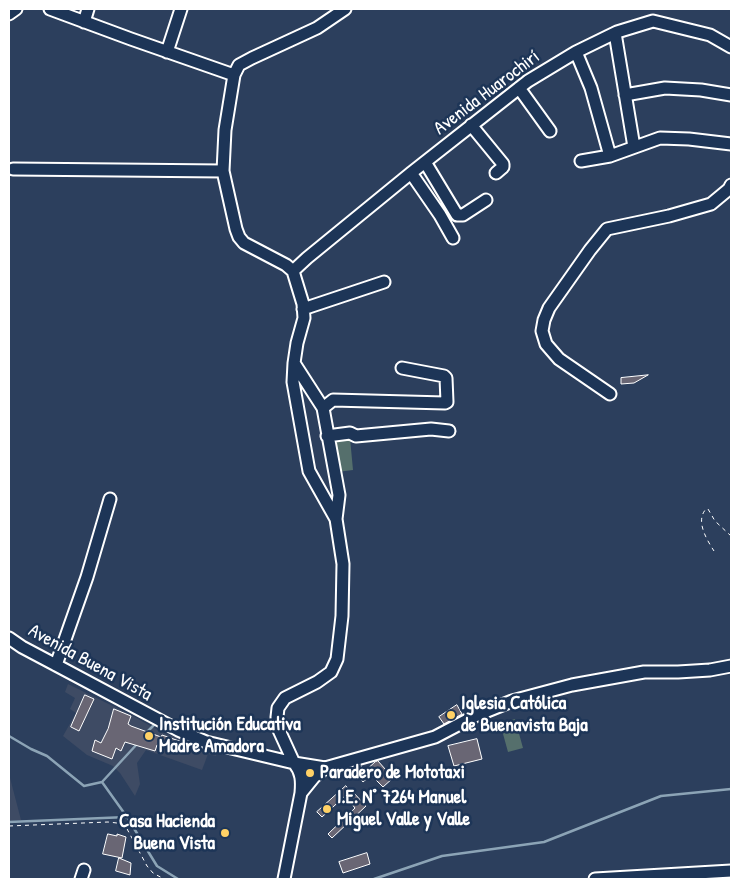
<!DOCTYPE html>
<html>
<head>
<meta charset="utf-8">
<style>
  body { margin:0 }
  #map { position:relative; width:740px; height:888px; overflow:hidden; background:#2c3f5d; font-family:"Patrick Hand",sans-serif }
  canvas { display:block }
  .frame { position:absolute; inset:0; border:10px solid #fff; pointer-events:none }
</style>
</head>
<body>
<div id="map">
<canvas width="740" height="888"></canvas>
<div class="frame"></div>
</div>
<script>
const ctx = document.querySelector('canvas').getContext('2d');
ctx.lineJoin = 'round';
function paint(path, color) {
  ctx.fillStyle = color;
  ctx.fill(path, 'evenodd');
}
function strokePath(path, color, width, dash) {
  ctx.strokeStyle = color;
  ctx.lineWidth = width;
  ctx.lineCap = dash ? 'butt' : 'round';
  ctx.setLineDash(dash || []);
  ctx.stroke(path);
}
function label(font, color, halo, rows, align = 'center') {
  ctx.font = font + ' "Patrick Hand",sans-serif';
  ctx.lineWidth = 5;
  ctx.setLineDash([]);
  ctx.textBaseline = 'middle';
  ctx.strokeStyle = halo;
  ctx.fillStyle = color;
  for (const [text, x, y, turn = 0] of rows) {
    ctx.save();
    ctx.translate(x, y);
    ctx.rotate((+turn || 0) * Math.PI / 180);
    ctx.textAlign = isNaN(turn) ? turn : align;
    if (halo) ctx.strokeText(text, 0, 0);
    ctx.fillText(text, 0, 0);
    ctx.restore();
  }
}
paint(new Path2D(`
  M68,684L131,715L163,733L218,750L216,756L208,754L202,770L146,750L137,763L140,784L135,796L120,773L113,766L87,755L63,736L76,713L70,709L75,698L65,692Z
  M9,774L21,820L9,821Z`), '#3e4b64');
paint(new Path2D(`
  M350,438L353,470L337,472L334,440Z
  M515,719L523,748L508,752L500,723Z`), '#556f6c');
strokePath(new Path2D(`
  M146,733L155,724H157
  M9,736L31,749L47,756L84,786L102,782
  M138,743L102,782L127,817L157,866L178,879
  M9,822L127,817
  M374,879L442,856L544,842L661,796L731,789`), '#8ca4b6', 2.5);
const building = new Path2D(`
  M648,375L634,383L621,384V378Z
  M85,695L94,699L79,731L71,727Z
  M457,705L462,714L444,724L439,717Z
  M114,709L131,716L128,724L131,726L161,737L162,735L185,743L183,753L157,745L155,751L125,742L121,751L116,748L112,759L92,751L95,740L101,743L108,729Z
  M477,739L482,759L454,766L448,746Z
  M378,761L393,778L383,787L371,775L363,782L353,770L357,767L361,766L365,771L375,762Z
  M346,786L352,793L353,792L366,806L332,838L328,834L355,808L345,796L322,817L317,812Z
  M108,834L117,836V834L126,837L122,858L103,854Z
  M367,853L370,864L343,873L339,862Z
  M119,858L131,863L130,875L116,871Z`);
paint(building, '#696674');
strokePath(building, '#fff', 1);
const minor = new Path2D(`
  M50,9L131,39L234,75
  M9,14L16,9
  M84,22L88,9
  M615,33L634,147
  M167,52L181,9
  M576,52L591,88L610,156
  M519,88L550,131
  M625,95L665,88L701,90L731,95
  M471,125L503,164V167L496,173
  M581,161L610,156L660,138L689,139L731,144
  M425,162L457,215H463L486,200
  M13,169L223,171
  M411,173L440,215L453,238
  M293,271L307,258L411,173L528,81L576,52L617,32L653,21L710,35L731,47
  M303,309L384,282
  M294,363L323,408L339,495L336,519
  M610,394L559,359L546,344L542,331L544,320L549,308L590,250L607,229L669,216L711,204L729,189L731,185
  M323,408L333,400L445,403L447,402L446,378L444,376L402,368
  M327,436L350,433L356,436L431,429L449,431
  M9,638L22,647L56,665L178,730L206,742L294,763L325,768L435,737L475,716L512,701L572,685L644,672H678L710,670L731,666
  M56,665L87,577L110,499
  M301,793L314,777L325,768
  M81,879L84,870
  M284,879L301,793C302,782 302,772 294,763L278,728L277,717L278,708L285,698L317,682L331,672L337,659L342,616L343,564L336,519L309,471L293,382L294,363L297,343L304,318L303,304L296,281L293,271L286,265L244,243L239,237L236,229L223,171L225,130L234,75L239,65L252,58L317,28L345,9
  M595,879L731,871`);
strokePath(minor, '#fff', 15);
strokePath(new Path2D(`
  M714,551C707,540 695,521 706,509H708L715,521L731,536
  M9,826L108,822L117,823L126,827L147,866L153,873L164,879`), '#fff', 1, [4, 4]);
strokePath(minor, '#1d3557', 11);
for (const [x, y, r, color] of [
  [451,715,5,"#ffd166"],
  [149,736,5,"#ffd166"],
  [310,773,5,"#ffd166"],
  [327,809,5,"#ffd166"],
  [225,833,5,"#ffd166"]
]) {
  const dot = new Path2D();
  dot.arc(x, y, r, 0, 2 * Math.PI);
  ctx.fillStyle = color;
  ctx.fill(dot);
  strokePath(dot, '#1d3557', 2);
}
label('19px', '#fff', '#1d3557', [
  ["Avenida Huarochirí",487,93,-37],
  ["Avenida Buena Vista",90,663,29]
]);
label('bold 19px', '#fff', '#1d3557', [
  ["Iglesia Católica",461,704],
  ["de Buenavista Baja",461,726],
  ["Institución Educativa",159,725],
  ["Madre Amadora",159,747],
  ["Paradero de Mototaxi",320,773],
  ["I.E. N° 7264 Manuel",337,798],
  ["Miguel Valle y Valle",337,820],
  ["Casa Hacienda",215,822,"right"],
  ["Buena Vista",215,844,"right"]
], 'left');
</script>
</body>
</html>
